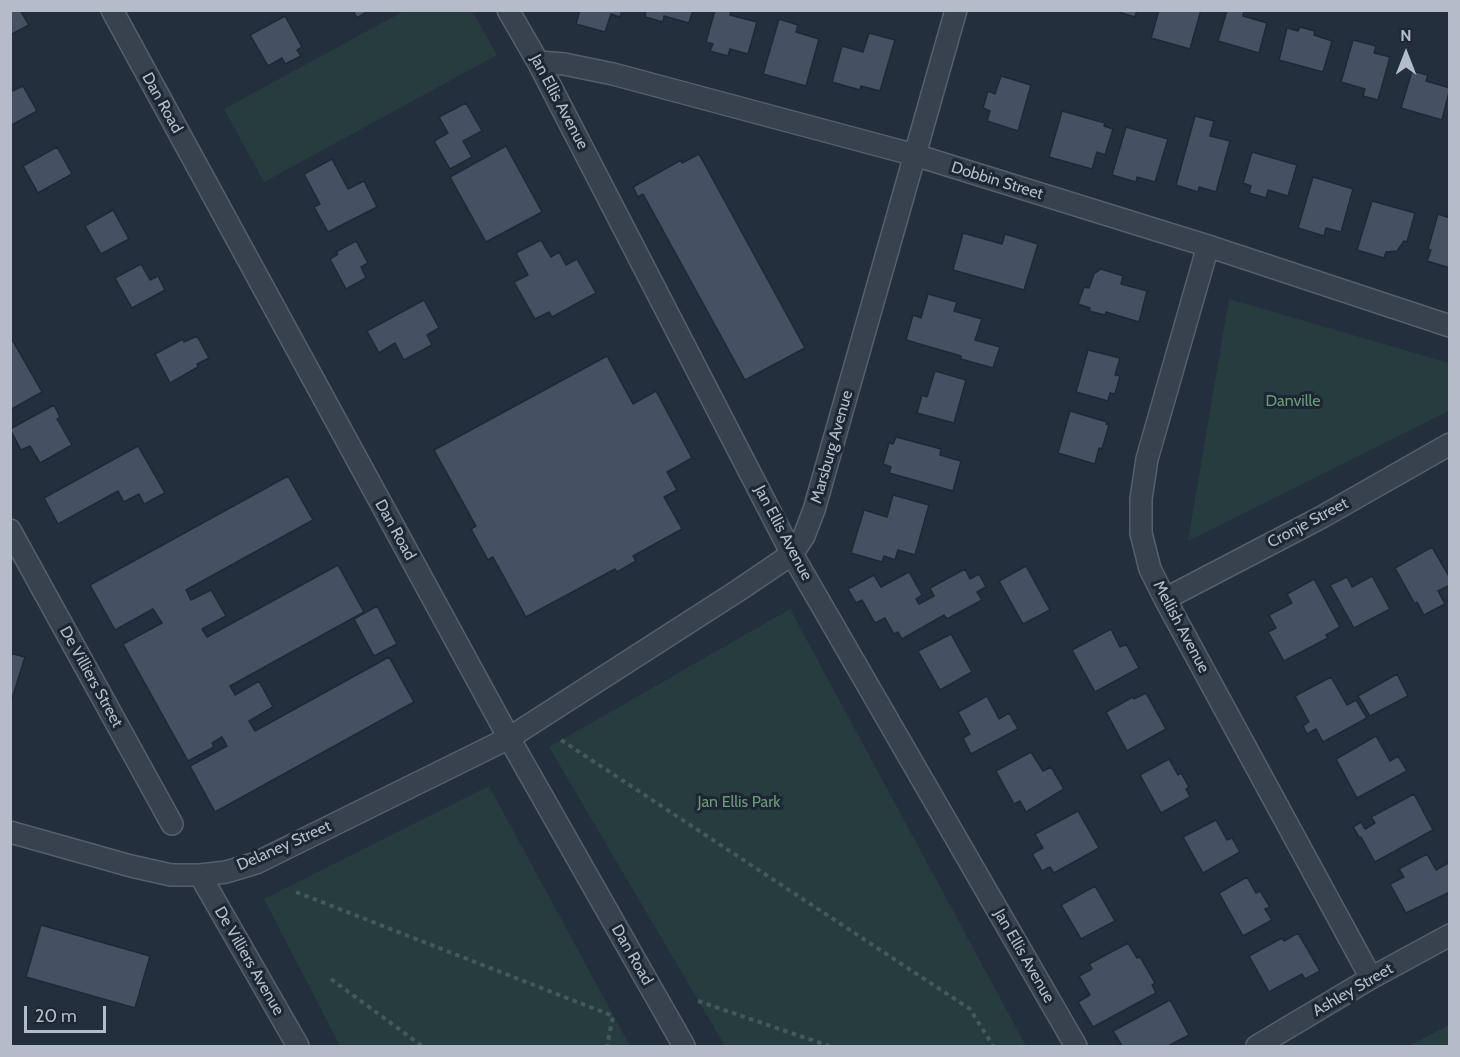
<!DOCTYPE html>
<html>
<head>
<meta charset="utf-8">
<style>
  body { margin:0 }
  #map { position:relative; width:1460px; height:1057px; overflow:hidden; background:#242f3e; font-family:Cabin,sans-serif }
  canvas { display:block }
  .frame { position:absolute; inset:0; border:12px solid #b4bcc9; pointer-events:none }
  .north { position:absolute; left:1376px; top:24px; width:60px; height:60px; -webkit-text-stroke:4px #1d2633; paint-order:stroke; rotate:0deg; font-size:16px; font-weight:700; line-height:24px; text-align:center; color:#b4bcc9 }
  .north::after { content:''; display:block; margin:auto; width:21px; height:27px; background:#b4bcc9; clip-path:polygon(50% 0,100% 100%,50% 72%,0 100%) }
  .scale { position:absolute; left:24px; top:1006px; width:82px; height:27px; box-sizing:border-box; border:3px solid #b4bcc9; border-top:0; padding-left:8px; font-size:18px; line-height:21px; white-space:nowrap; color:#b4bcc9; -webkit-text-stroke:4px #1d2633; paint-order:stroke }
</style>
</head>
<body>
<div id="map">
<canvas width="1460" height="1057"></canvas>
<div class="frame"></div>
<div class="north">N</div>
<div class="scale">20 m</div>
</div>
<script>
const ctx = document.querySelector('canvas').getContext('2d');
ctx.lineJoin = 'round';
function paint(path, color) {
  ctx.fillStyle = color;
  ctx.fill(path, 'evenodd');
}
function strokePath(path, color, width, dash) {
  ctx.strokeStyle = color;
  ctx.lineWidth = width;
  ctx.lineCap = dash ? 'butt' : 'round';
  ctx.setLineDash(dash || []);
  ctx.stroke(path);
}
function label(font, color, halo, rows, align = 'center') {
  ctx.font = font + ' Cabin,sans-serif';
  ctx.lineWidth = 6;
  ctx.setLineDash([]);
  ctx.textBaseline = 'middle';
  ctx.strokeStyle = halo;
  ctx.fillStyle = color;
  for (const [text, x, y, turn = 0] of rows) {
    ctx.save();
    ctx.translate(x, y);
    ctx.rotate((+turn || 0) * Math.PI / 180);
    ctx.textAlign = isNaN(turn) ? turn : align;
    if (halo) ctx.strokeText(text, 0, 0);
    ctx.fillText(text, 0, 0);
    ctx.restore();
  }
}
paint(new Path2D(`
  M404,11H472L497,55L264,182L224,109Z
  M1229,299L1449,363V411L1188,541Z
  M790,609L1026,1046H725L549,747Z
  M489,786L630,1046H340L264,899Z
  M1449,1025V1046H1409Z`), '#263c3f');
const building = new Path2D(`
  M10,10H20L29,25L10,35Z
  M353,10H370L357,18Z
  M580,10H622L620,17L611,14L605,32L576,24Z
  M646,10H693L689,23L664,16L663,22L645,17Z
  M715,10H731L730,15L757,22L748,54L730,49L728,56L710,51L713,44L706,42Z
  M1112,10H1137L1135,17Z
  M1159,10H1201L1190,49L1151,38Z
  M1227,10L1244,11L1243,16L1267,23L1259,53L1218,41Z
  M285,16L302,47L297,50L301,56L285,64L282,58L268,66L250,35Z
  M779,19L798,25L796,32L819,39L806,86L763,74Z
  M1300,27L1315,31L1314,35L1332,41L1323,72L1279,60L1287,28L1298,31Z
  M869,33L895,40L880,91L861,86L860,90L832,82L842,46L863,52Z
  M1353,40L1376,46L1374,53L1390,57L1378,100L1363,96L1365,89L1341,82Z
  M1412,71L1428,75L1426,81L1450,88L1442,120L1401,108Z
  M1001,76L1031,85L1018,131L987,121L990,111L983,108L988,91L995,94Z
  M23,86L37,111L10,126V92Z
  M466,103L482,131L463,141L472,157L450,169L434,141L448,133L439,117Z
  M1062,111L1105,123L1104,126L1113,129L1105,155L1097,152L1092,169L1049,157Z
  M1195,116L1214,121L1210,136L1230,141L1216,192L1199,187L1198,192L1176,185Z
  M1126,127L1168,139L1155,182L1137,177L1136,182L1112,175Z
  M506,146L542,212L486,242L450,177Z
  M57,147L72,174L38,193L23,166Z
  M1252,152L1297,165L1288,196L1268,190L1266,198L1249,193L1251,186L1243,183Z
  M699,154L805,348L745,380L643,194L638,197L633,187L681,160L682,163Z
  M332,159L348,189L364,181L377,207L328,232L314,207L320,204L304,174Z
  M1313,177L1353,189L1341,232L1326,228L1324,236L1298,228Z
  M1372,201L1415,213L1407,242L1404,241L1397,251L1386,252L1384,258L1357,250Z
  M113,210L129,239L101,254L85,226Z
  M1438,214L1450,218V268L1427,261L1431,250L1428,249Z
  M963,233L1002,244L1005,234L1038,244L1024,290L953,270Z
  M541,240L551,257L559,252L566,265L577,259L596,293L552,317L549,312L535,319L514,282L528,275L516,253Z
  M356,241L368,263L361,267L366,278L346,289L330,259L338,254L336,252Z
  M141,264L150,280L158,276L165,290L132,308L115,278Z
  M1101,269L1123,276L1121,284L1147,291L1139,322L1106,312L1105,315L1089,311L1090,308L1078,304L1084,287L1089,288L1094,274Z
  M928,294L957,302L954,311L982,319L975,340L1000,347L993,368L961,359V356L906,340L913,315L921,318Z
  M424,300L439,328L427,335L432,345L404,360L395,343L379,353L367,331Z
  M10,336L42,392L10,410Z
  M197,336L209,358L197,364L198,367L170,383L155,354L183,339L184,342Z
  M1088,350L1120,358L1115,375L1120,376L1115,394L1110,393L1108,401L1076,392Z
  M607,356L633,404L656,391L692,458L667,472L677,490L664,497L682,529L633,556L636,561L617,572L615,569L526,617L493,557L488,560L471,529L476,526L434,450Z
  M935,371L966,380L954,423L917,413L922,395L927,397Z
  M54,405L60,417L57,419L72,445L40,463L30,446L21,450L10,429Z
  M1070,411L1107,422L1106,424L1109,425L1102,449L1099,448L1095,464L1058,453Z
  M896,437L941,449L940,455L961,461L953,491L889,473L891,467L883,464L889,443L893,444Z
  M138,446L165,493L144,504L139,494L124,502L118,491L58,524L44,498Z
  M288,476L313,520L186,590L191,600L211,590L226,616L202,629L207,637L338,565L364,612L230,686L235,695L259,681L273,707L249,721L255,731L389,657L414,702L215,812L190,766L227,746L222,737L212,743L214,747L188,761L123,644L162,623L153,609L115,630L90,585Z
  M893,495L929,505L915,555L898,550L895,560L884,556L882,562L851,553L864,510L887,517Z
  M1432,547L1450,578V585L1438,591L1445,604L1424,615L1417,602L1415,604L1395,568Z
  M1026,566L1050,610L1023,624L999,581Z
  M965,569L970,579L979,574L986,587L977,592L982,600L947,619L944,615L902,639L898,632L894,634L885,618L875,623L862,600L856,603L848,589L874,575L881,587L909,572L922,595L916,599L919,604L934,596L930,588Z
  M1372,576L1390,609L1354,628L1330,585L1347,577L1352,587Z
  M1314,579L1340,627L1326,635L1328,638L1284,661L1268,632L1276,628L1269,615L1292,603L1287,594Z
  M377,606L397,644L374,656L354,619Z
  M1111,629L1120,647L1126,644L1139,668L1095,692L1072,650Z
  M951,634L972,672L940,690L918,651Z
  M10,653L25,657L10,705Z
  M1397,674L1408,696L1370,716L1358,696Z
  M1331,677L1347,705L1356,700L1367,718L1323,742L1316,729L1307,734L1303,726L1309,722L1295,696Z
  M1146,693L1166,729L1127,751L1106,712L1133,697L1134,699Z
  M987,696L999,719L1009,713L1018,729L971,754L963,738L970,734L958,712Z
  M1376,736L1390,761L1398,756L1407,771L1357,798L1336,759Z
  M1031,752L1043,771L1051,767L1064,789L1026,812L1020,801L1014,804L996,771Z
  M1169,759L1178,775L1181,773L1189,787L1186,789L1190,797L1161,813L1140,775Z
  M1414,794L1433,830L1375,862L1361,837H1359L1353,827L1361,822L1365,829L1375,823L1371,817Z
  M1078,811L1099,848L1054,873L1050,867L1042,871L1032,854L1043,848L1035,834Z
  M1216,820L1227,840L1232,838L1240,852L1203,873L1183,837Z
  M1427,854L1436,870L1450,862V892L1406,913L1390,884L1404,877L1399,869Z
  M1247,877L1256,893L1260,891L1270,907L1265,909L1272,920L1243,936L1219,893Z
  M1095,886L1115,921L1081,939L1061,905Z
  M41,925L150,956L135,1008L26,977Z
  M1298,933L1320,971L1305,979L1302,974L1269,992L1249,956L1282,938L1284,941Z
  M1128,943L1137,958L1140,957L1155,983L1152,985L1156,993L1093,1027L1078,1002L1090,995L1079,976L1092,969L1089,964Z
  M1170,1000L1189,1035L1168,1046H1122L1113,1031Z`);
paint(building, '#455162');
strokePath(building, '#1f2835', 1.5);
const minor = new Path2D(`
  M112,10L509,738L684,1046
  M508,10L538,62L792,554L1076,1046
  M538,62L564,64L613,74L915,155L1208,246L1450,326
  M1208,246L1147,459L1141,499V533L1150,569L1165,599L1371,978
  M10,530L172,824
  M1165,599L1320,518L1450,444
  M10,832L131,866L171,875H200L226,872L256,863L509,738L739,590L792,554L804,536L814,510L956,10
  M200,875L298,1046
  M1257,1046L1371,978L1450,935`);
strokePath(minor, '#565f6c', 24);
strokePath(new Path2D(`
  M561,740L970,1009L993,1046
  M296,892L613,1016L607,1046
  M331,979L422,1046
  M698,1001L829,1046`), '#44595c', 4, [4.5, 4.5]);
strokePath(minor, '#38414e', 21);
label('16px', '#b4bcc9', '#1d2633', [
  ["Jan Ellis Avenue",559,102,62],
  ["Dan Road",162,103,61],
  ["Dobbin Street",997,181,17],
  ["Marsburg Avenue",832,447,-74],
  ["Cronje Street",1308,523,-28],
  ["Dan Road",395,530,61],
  ["Jan Ellis Avenue",783,533,62],
  ["Mellish Avenue",1181,627,62],
  ["De Villiers Street",91,677,61],
  ["Delaney Street",284,846,-24],
  ["Dan Road",632,955,60],
  ["Jan Ellis Avenue",1024,956,60],
  ["De Villiers Avenue",249,961,60],
  ["Ashley Street",1353,990,-30]
]);
label('16px', '#6b9a76', '#1d2633', [
  ["Danville",1293,401],
  ["Jan Ellis Park",739,802]
]);
</script>
</body>
</html>
